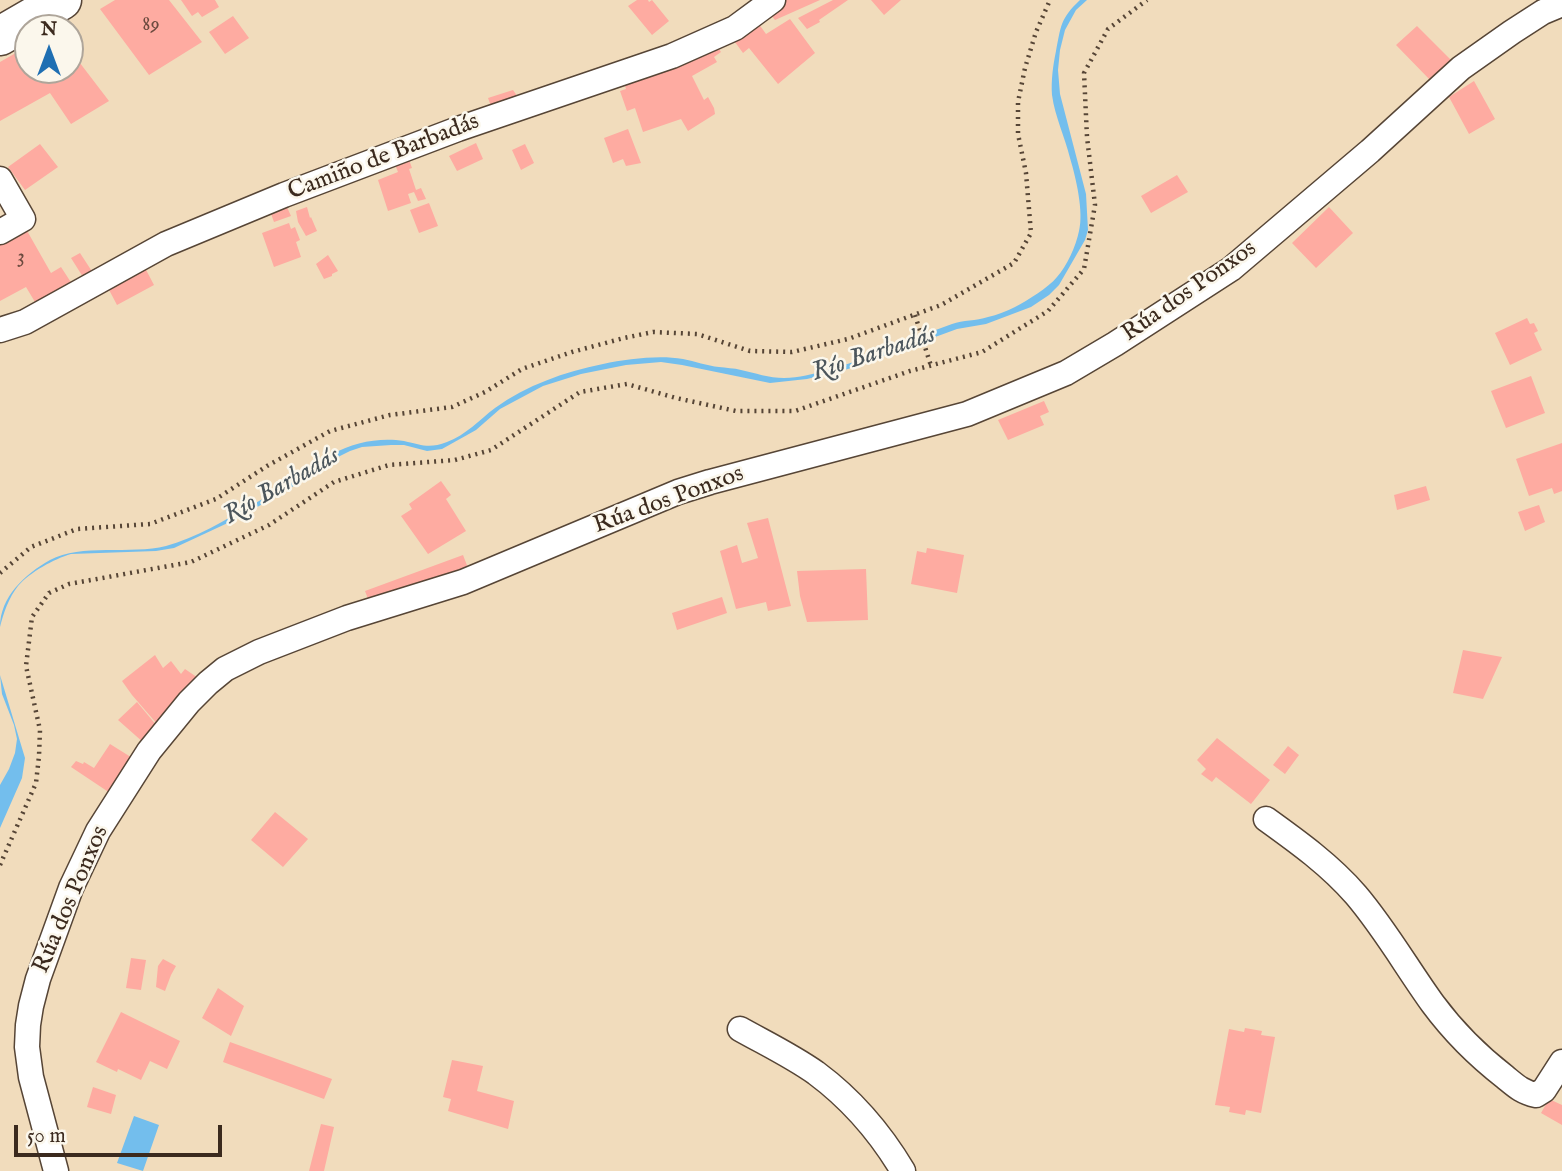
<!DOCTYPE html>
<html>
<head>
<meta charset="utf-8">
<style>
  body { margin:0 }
  #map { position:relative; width:1562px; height:1171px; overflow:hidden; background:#f1dcbc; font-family:"IM FELL English",serif }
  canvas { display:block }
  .north { position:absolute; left:14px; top:14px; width:70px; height:70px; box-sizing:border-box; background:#fbf7ec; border:2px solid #aea59a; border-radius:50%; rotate:0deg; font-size:19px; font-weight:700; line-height:28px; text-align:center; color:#3b2a1e }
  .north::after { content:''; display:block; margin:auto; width:24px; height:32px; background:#1f6fb2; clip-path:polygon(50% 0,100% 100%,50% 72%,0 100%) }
  .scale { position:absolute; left:14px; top:1125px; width:208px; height:32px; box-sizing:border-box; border:4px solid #3b2a1e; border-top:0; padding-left:9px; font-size:21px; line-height:24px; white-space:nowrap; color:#3b2a1e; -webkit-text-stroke:5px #fbf7ec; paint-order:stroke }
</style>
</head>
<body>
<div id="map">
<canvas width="1562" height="1171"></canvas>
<div class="north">N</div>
<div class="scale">50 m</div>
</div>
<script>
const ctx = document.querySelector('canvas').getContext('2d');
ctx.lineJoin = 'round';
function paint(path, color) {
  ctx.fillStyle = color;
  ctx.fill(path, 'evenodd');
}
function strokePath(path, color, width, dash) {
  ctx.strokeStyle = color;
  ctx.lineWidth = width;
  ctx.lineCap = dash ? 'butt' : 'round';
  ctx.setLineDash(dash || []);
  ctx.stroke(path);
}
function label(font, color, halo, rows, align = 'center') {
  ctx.font = font + ' "IM FELL English",serif';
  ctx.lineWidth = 5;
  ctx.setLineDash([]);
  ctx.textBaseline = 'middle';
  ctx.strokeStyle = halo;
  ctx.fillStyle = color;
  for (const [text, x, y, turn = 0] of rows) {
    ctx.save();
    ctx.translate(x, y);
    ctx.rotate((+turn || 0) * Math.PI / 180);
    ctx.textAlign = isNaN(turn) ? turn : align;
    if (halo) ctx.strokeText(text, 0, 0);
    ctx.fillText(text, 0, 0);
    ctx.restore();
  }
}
paint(new Path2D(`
  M1080,0H1087L1076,10L1065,30L1060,50L1058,70L1060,94L1086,194L1088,230L1085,240L1059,285L1049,295L1031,307L986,324L957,329L848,369L807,379L770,383L682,365L661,362L626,365L581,374L543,386L500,409L476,430L442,449L427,451L404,445H391L362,447L350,451L332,460L286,491L232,521L174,548L156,551L71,554C54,559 30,572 18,586C9,597 3,614 0,627C0,597 25,574 50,560C81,543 131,555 166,546C196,538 225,520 252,505C269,495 286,486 303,475C313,468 322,460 333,454C353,442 381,437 404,441C422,445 429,449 447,442C466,435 479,420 495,408C527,385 564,372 603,364C628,359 658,355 683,359C695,361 707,366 719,367C726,368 734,368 741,370C755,373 769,378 784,378C799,378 813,374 827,370C870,359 910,339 952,324C963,320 976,321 988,317C997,315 1007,311 1015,307C1028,300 1048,288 1057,277C1067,266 1076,246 1079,231C1084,212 1076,178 1070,158C1065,137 1055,117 1052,95C1051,80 1053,66 1056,51C1061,26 1060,19 1080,0Z
  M0,675L25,758L22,778L0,828V785L9,769L15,753L17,739L14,725L2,694Z
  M134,1116L159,1125L143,1171L117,1163Z`), '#73beed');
paint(new Path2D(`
  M115,0H169L202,42L149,75L100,9Z
  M181,0H215L219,7L202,17L198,12L192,16Z
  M637,0H648L649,2L652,0L669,21L652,35L628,6Z
  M785,0H820L775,20L768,11Z
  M833,0H848L819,20L820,22L807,29L798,18Z
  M871,0H901L884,15Z
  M233,16L249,38L225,54L209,32Z
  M790,19L815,53L778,84L749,48L743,53L732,38L756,20L766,34Z
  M1417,26L1451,60L1431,81L1396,45Z
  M716,45L721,52L714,57L717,62L692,76L704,100L708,97L714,108L715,114L688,131L681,119L643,132L635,108L627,111L620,91L626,89L623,80L675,63H686L685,61Z
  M28,46V70H70V50L109,101L71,124L50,93L0,121V62Z
  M1474,81L1495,119L1469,134L1449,97Z
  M513,90L520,100L492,109L488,98Z
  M628,129L641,163L626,166L623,159L613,163L604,138Z
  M476,143L483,159L457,171L449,156Z
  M40,144L58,167L25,190L8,167Z
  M525,144L534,163L521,170L512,150Z
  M408,157L412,168L409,169L416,190L421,188L426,199L418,201L414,192L408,194L411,203L388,211L378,180L398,172L394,162Z
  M1177,175L1188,192L1151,213L1141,196Z
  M429,203L438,226L419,233L410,210Z
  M286,205L291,216L274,222L270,211Z
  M307,207L310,218L311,217L317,231L306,236L298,222L296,211Z
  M1329,207L1353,233L1316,268L1292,243Z
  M289,223L291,229L295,227L300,240L296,242L301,257L274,267L262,233Z
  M26,229L51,273L61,267L74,287L38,307L26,287L0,301V244Z
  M80,253L95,276L83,277L71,258Z
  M328,255L338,271L332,274V276L324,279L316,264Z
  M144,266L154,285L117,305L107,286Z
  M1527,318L1530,324L1534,323L1538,331L1534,333L1542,350L1510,365L1495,333Z
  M1531,376L1545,413L1506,428L1491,391Z
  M1044,401L1049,412L1040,416L1044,425L1008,440L998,420Z
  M1562,443V491L1554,494L1552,488L1529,496L1516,459Z
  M441,481L451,495L446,499L466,531L428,554L401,516L412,509L409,504Z
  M1426,486L1430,500L1397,510L1394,495Z
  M1539,505L1545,522L1525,531L1518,512Z
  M768,518L791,606L768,611L766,602L736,609L720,551L737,545L742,563L758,558L747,523Z
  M927,548L964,555L957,593L911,584L917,551L926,553Z
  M463,555L468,568L370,604L365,591Z
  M866,569L868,620L807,622L800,596L797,571Z
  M722,597L727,613L677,630L672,613Z
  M1463,650L1502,657L1483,699L1453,693Z
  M155,655L163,668L171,661L181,674L185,669L201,680L158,725L132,695L122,681Z
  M137,702L157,726L144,743L118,720Z
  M1217,738L1270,780L1251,804L1216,777L1212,782L1201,774L1206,769L1197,760Z
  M110,744L134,759L113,795L71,767L76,761L83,764L84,762L94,768Z
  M1288,746L1299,755L1285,774L1273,765Z
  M275,812L308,839L283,867L251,840Z
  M131,958L146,960L141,990L126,988Z
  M163,959L176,966L171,975L165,991L156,987L158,966Z
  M218,988L244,1006L231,1036L202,1018Z
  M121,1012L180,1041L167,1069L150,1061L141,1080L118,1069L117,1072L96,1062Z
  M1245,1028L1262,1031L1261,1035L1275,1037L1261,1113L1246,1110L1245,1115L1229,1112L1230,1107L1215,1105L1229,1029L1244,1032Z
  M230,1042L332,1079L324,1099L223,1062Z
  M452,1060L483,1066L477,1091L514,1101L508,1129L448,1111L451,1099L443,1097Z
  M93,1087L116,1095L111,1114L87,1107Z
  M1549,1099L1562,1105V1125L1541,1113Z
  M321,1124L334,1127L324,1171H309Z`), '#feaba1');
const street = new Path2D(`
  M0,179L23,219L0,232
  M0,330L25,322L166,244L284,195L458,129L672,56L735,28L773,0
  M1266,819C1298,842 1330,865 1356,895C1385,929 1407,968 1433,1004C1453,1031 1478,1056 1505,1077C1516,1086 1522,1092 1536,1095L1544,1090L1562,1062
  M740,1029C765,1043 792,1056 816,1073C851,1099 881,1134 903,1171
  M56,1171L31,1077L27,1047L28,1025L31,1006L38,979L71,888L98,831L149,751L189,702L208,683L225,669L259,652L347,618L463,582L678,492L710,482L967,414L1066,373L1115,344L1231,269L1370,151L1461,68L1512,32L1543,12L1562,4`);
const primary = new Path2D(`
  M0,36L62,0`);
strokePath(street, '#564536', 27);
strokePath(primary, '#564536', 41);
strokePath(new Path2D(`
  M915,315L931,366
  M0,573L31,547L77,529L150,524L216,499L267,466L330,431L390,415L452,407L485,392L522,369L572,352L624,338L653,332L697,334L750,351L792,352L848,339L941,305L1014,263L1031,233L1026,173L1018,134V102L1025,68L1036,32L1050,0
  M0,865L36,783L39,756L40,730L26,666L32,617L49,593L69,584L191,562L269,525L334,482L389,465L455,460L491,450L580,392L627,384L676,398L736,411H795L910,371L982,352L1048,311L1084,269L1095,205L1087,137L1084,73L1108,29L1147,0`), '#564536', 4.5, [2, 5]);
strokePath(street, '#fff', 24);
strokePath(primary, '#fff', 38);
label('21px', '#6c4a3f', null, [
  ["89",151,26],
  ["3",21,258]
]);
label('24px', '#3b2a1e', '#fbf7ec', [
  ["Camiño de Barbadás",384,158,-21],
  ["Rúa dos Ponxos",1190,292,-35],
  ["Rúa dos Ponxos",669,501,-20],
  ["Rúa dos Ponxos",72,900,-67]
]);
label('italic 26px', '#4c565c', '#fbf7ec', [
  ["Río Barbadás",874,355,-18],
  ["Río Barbadás",282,487,-30]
]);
</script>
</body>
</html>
